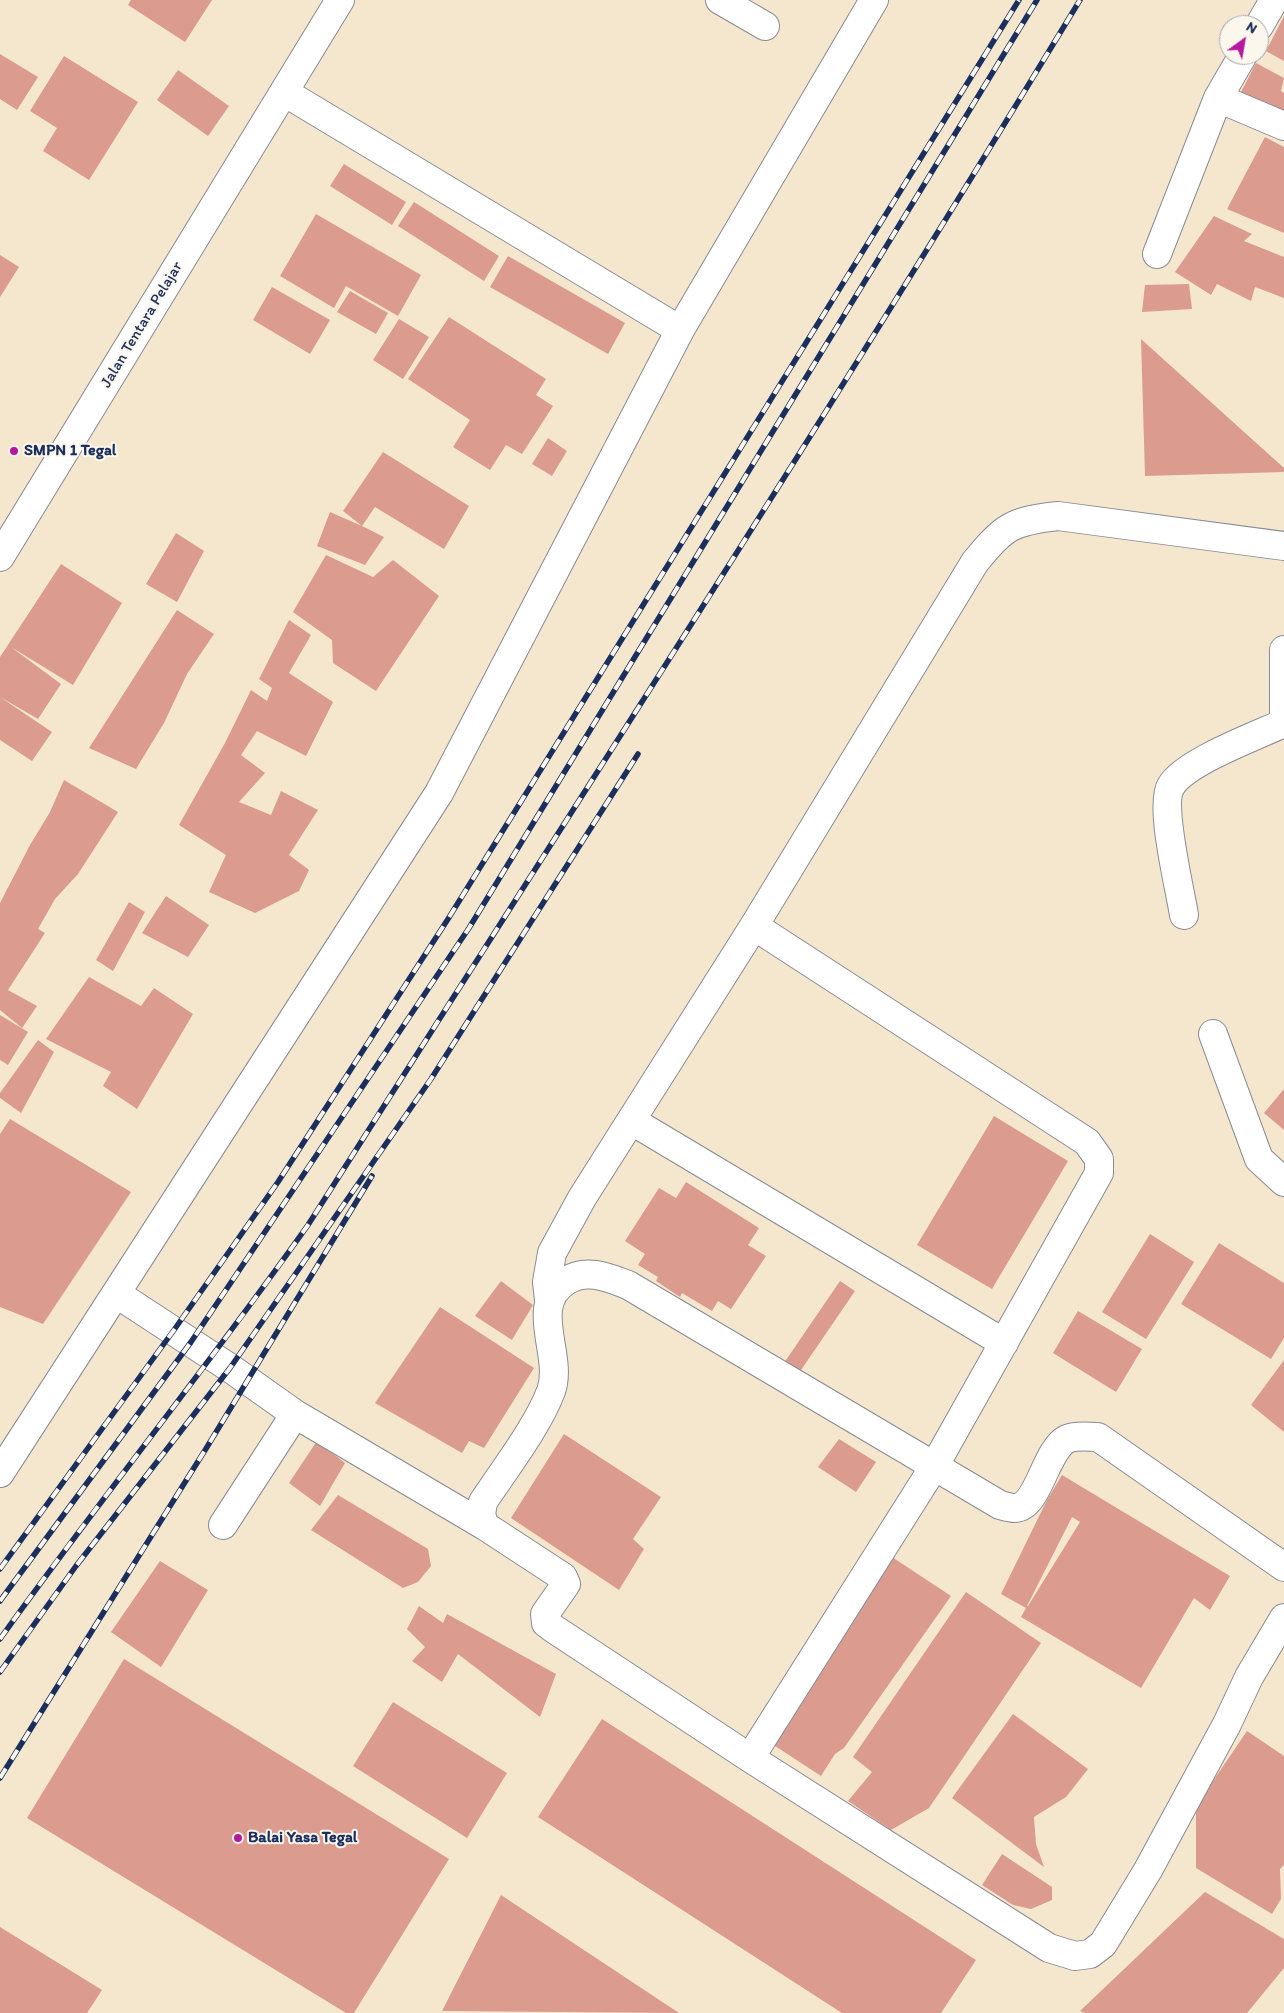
<!DOCTYPE html>
<html>
<head>
<meta charset="utf-8">
<style>
  body { margin:0 }
  #map { position:relative; width:1284px; height:2013px; overflow:hidden; background:#f4e7ce; font-family:Itim,sans-serif }
  canvas { display:block }
  .north { position:absolute; left:1219px; top:15px; width:50px; height:50px; box-sizing:border-box; background:#fbf7ec; border:1px solid #a1a7b3; border-radius:50%; rotate:32deg; font-size:14px; font-weight:700; line-height:20px; text-align:center; color:#1b2f5e }
  .north::after { content:''; display:block; margin:auto; width:18px; height:22px; background:#b5179e; clip-path:polygon(50% 0,100% 100%,50% 72%,0 100%) }
</style>
</head>
<body>
<div id="map">
<canvas width="1284" height="2013"></canvas>
<div class="north">N</div>
</div>
<script>
const ctx = document.querySelector('canvas').getContext('2d');
ctx.lineJoin = 'round';
function paint(path, color) {
  ctx.fillStyle = color;
  ctx.fill(path, 'evenodd');
}
function strokePath(path, color, width, dash) {
  ctx.strokeStyle = color;
  ctx.lineWidth = width;
  ctx.lineCap = dash ? 'butt' : 'round';
  ctx.setLineDash(dash || []);
  ctx.stroke(path);
}
function label(font, color, halo, rows, align = 'center') {
  ctx.font = font + ' Itim,sans-serif';
  ctx.lineWidth = 4;
  ctx.setLineDash([]);
  ctx.textBaseline = 'middle';
  ctx.strokeStyle = halo;
  ctx.fillStyle = color;
  for (const [text, x, y, turn = 0] of rows) {
    ctx.save();
    ctx.translate(x, y);
    ctx.rotate((+turn || 0) * Math.PI / 180);
    ctx.textAlign = isNaN(turn) ? turn : align;
    if (halo) ctx.strokeText(text, 0, 0);
    ctx.fillText(text, 0, 0);
    ctx.restore();
  }
}
paint(new Path2D(`
  M131,0H212L185,42L128,5Z
  M1284,16V61L1266,51Z
  M0,54L38,77L17,110L0,99Z
  M64,56L138,102L89,180L43,151L57,128L30,111Z
  M1256,63L1284,78L1281,91L1284,93V120L1239,96Z
  M178,70L229,106L208,136L157,100Z
  M1265,137L1284,147V233L1227,209Z
  M344,164L406,202L392,225L330,186Z
  M414,202L499,256L484,281L398,226Z
  M316,214L421,275L398,316L346,286L334,308L280,276Z
  M1214,216L1252,234L1244,241L1284,257V298L1255,287L1251,301L1217,284L1211,295L1175,272Z
  M0,255L19,267L0,297Z
  M508,256L625,323L608,354L490,287Z
  M1189,284L1192,309L1142,312L1145,285Z
  M272,287L330,320L310,354L253,320Z
  M350,291L388,313L376,334L337,312Z
  M449,317L546,379L536,395L553,406L522,454L506,445L490,470L453,447L470,420L408,379Z
  M399,319L429,337L403,379L373,360Z
  M1141,339L1284,468V472L1145,476Z
  M548,438L567,451L552,476L532,464Z
  M383,452L469,506L444,549L375,507L362,526L384,537L365,565L317,546L330,512L362,526L343,511Z
  M176,533L204,551L177,602L146,584Z
  M326,555L373,577L393,560L439,596L376,691L333,663L332,640L293,612Z
  M61,564L122,603L73,685L11,647L61,684L38,719L0,697V657Z
  M177,610L214,634L187,674L164,723L136,769L89,748Z
  M289,620L311,635L289,673L333,702L306,756L257,731L241,755L265,773L239,802L271,815L281,791L318,810L289,855L309,870L299,891L255,913L209,892L226,855L179,825L225,743L251,690L267,701L272,688L259,679Z
  M0,697L52,732L32,761L0,740Z
  M64,780L118,812L78,874L55,899L38,929L45,933L8,990L37,1006L22,1028L0,1010V903L30,845L50,812Z
  M166,896L209,925L188,957L142,933Z
  M129,902L145,912L113,971L96,960Z
  M89,977L141,1006L154,988L193,1014L137,1109L103,1086L111,1072L46,1039Z
  M0,1015L28,1032L8,1065L0,1060Z
  M38,1040L54,1052L21,1113L0,1098V1093Z
  M1284,1089V1130L1264,1113Z
  M994,1116L1068,1161L992,1289L917,1245Z
  M10,1119L131,1192L43,1324L0,1307V1134Z
  M686,1182L759,1228L748,1245L766,1256L731,1309L718,1301L712,1311L682,1293L680,1297L656,1281L658,1277L638,1265L645,1254L625,1241L659,1188L676,1198Z
  M1150,1234L1194,1262L1146,1339L1102,1312Z
  M1219,1243L1284,1283V1338L1271,1359L1181,1304Z
  M501,1281L533,1305L512,1340L475,1316Z
  M840,1281L855,1291L799,1373L784,1363Z
  M440,1307L534,1368L484,1448L469,1441L462,1453L375,1403Z
  M1078,1311L1142,1349L1116,1392L1053,1353Z
  M1284,1360V1432L1251,1405Z
  M564,1434L661,1497L633,1539L644,1549L619,1590L511,1518Z
  M839,1439L876,1462L856,1492L818,1467Z
  M317,1441L345,1463L320,1506L289,1483Z
  M1062,1475L1230,1576L1210,1610L1194,1598L1141,1688L1021,1617L1026,1608L1001,1594L1047,1500ZM1072,1517L1080,1522L1028,1606H1027Z
  M338,1495L428,1549L431,1566L418,1582L403,1588L311,1530Z
  M892,1557L951,1596L844,1748L835,1754L821,1776L769,1742Z
  M160,1561L208,1590L161,1667L111,1632Z
  M966,1592L1041,1643L929,1808L891,1830L848,1801L872,1772L853,1757Z
  M419,1606L443,1623L447,1614L556,1674L540,1717L458,1654L442,1682L412,1661L425,1647L407,1629Z
  M124,1659L449,1859L354,2013H346L27,1818Z
  M393,1702L507,1773L467,1838L353,1766Z
  M1013,1714L1088,1769L1066,1797L1034,1817L1036,1844L1044,1867L952,1798Z
  M602,1719L976,1960L941,2013H842L538,1817Z
  M1247,1731L1284,1756V1865L1280,1869L1281,1899L1272,1914L1196,1868V1806Z
  M1002,1854L1052,1887V1900L1031,1909L1013,1905L982,1885Z
  M1205,1892L1284,1939V1968L1247,2013H1085L1080,2011Z
  M501,1895L679,2013L442,2011Z
  M0,1927L102,1990L87,2013H0Z`), '#dc9b8f');
const minor = new Path2D(`
  M720,0L765,26
  M1259,26L1274,0
  M284,92L680,330
  M1218,98L1284,126
  M1157,254L1218,98L1243,55
  M0,557L340,0
  M1284,650V723
  M1184,915C1180,889 1159,805 1171,786C1185,762 1256,736 1284,723
  M1213,1034L1259,1159L1284,1182
  M632,1121L1004,1343
  M117,1294L230,1368L295,1414L485,1526
  M549,1300L547,1282L552,1253L582,1198L754,926L975,562C1004,527 1011,521 1058,516L1284,546
  M0,1473L439,793L680,330L874,0
  M223,1525L295,1414
  M1284,1567L1098,1437C1089,1437 1077,1435 1067,1439C1045,1450 1039,1507 1015,1508C1010,1508 1004,1506 1000,1505L628,1285C607,1277 586,1268 566,1281C527,1306 564,1355 551,1391C538,1426 504,1470 483,1502L481,1515L485,1526L563,1577L566,1584L545,1614L546,1623L554,1629L750,1758L1049,1948L1075,1956L1090,1954L1103,1944L1148,1870L1227,1724L1249,1677L1284,1618
  M750,1758L935,1465L1099,1173V1159L1087,1142L754,926`);
strokePath(minor, '#888b96', 30);
strokePath(minor, '#fff', 28);
const rail = new Path2D(`
  M0,1569L174,1330L278,1182L448,919L1019,0
  M0,1601L191,1342L469,928L1037,0
  M0,1639C100,1499 209,1365 308,1225C567,818 830,413 1080,0
  M0,1672L76,1566L230,1368L431,1079L638,754
  M0,1778L207,1447L372,1176`);
strokePath(rail, '#1b2f5e', 5.5);
strokePath(rail, '#fbf7ec', 4, [11]);
for (const [x, y, r, color] of [
  [14,451,5,"#b5179e"],
  [238,1838,5,"#b5179e"]
]) {
  const dot = new Path2D();
  dot.arc(x, y, r, 0, 2 * Math.PI);
  ctx.fillStyle = color;
  ctx.fill(dot);
  strokePath(dot, '#fbf7ec', 2);
}
label('16px', '#1b2f5e', '#fbf7ec', [
  ["Jalan Tentara Pelajar",142,325,-59]
]);
label('bold 16px', '#1b2f5e', '#fbf7ec', [
  ["SMPN 1 Tegal",24,451],
  ["Balai Yasa Tegal",248,1838]
], 'left');
</script>
</body>
</html>
